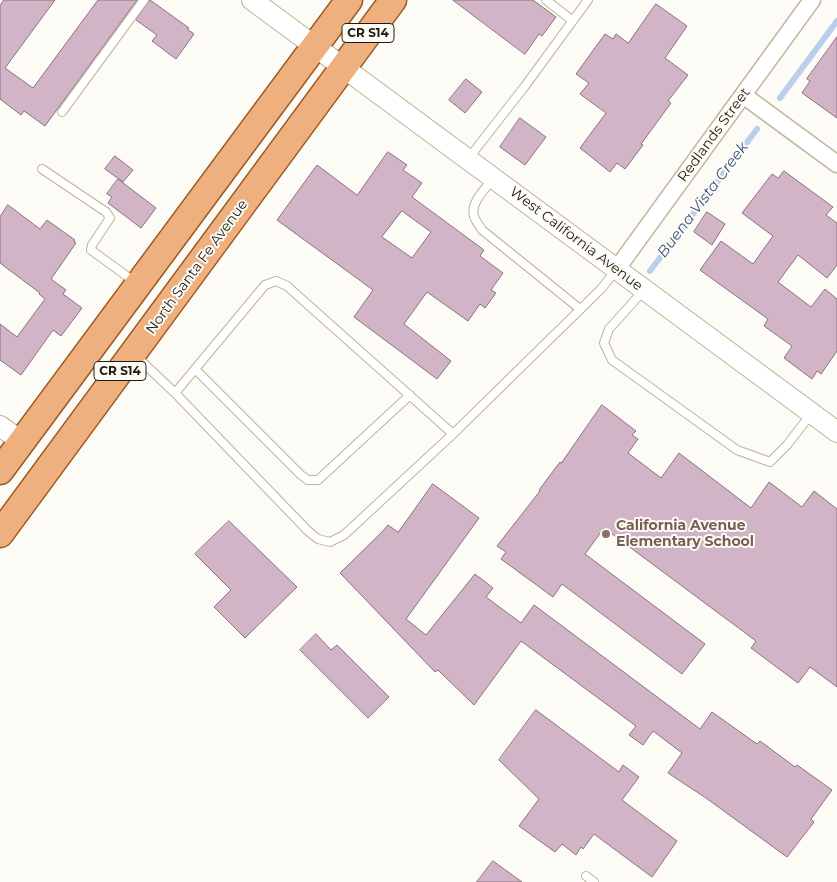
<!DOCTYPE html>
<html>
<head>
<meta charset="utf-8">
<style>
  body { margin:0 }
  canvas { display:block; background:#fdfbf5 }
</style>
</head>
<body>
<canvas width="837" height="882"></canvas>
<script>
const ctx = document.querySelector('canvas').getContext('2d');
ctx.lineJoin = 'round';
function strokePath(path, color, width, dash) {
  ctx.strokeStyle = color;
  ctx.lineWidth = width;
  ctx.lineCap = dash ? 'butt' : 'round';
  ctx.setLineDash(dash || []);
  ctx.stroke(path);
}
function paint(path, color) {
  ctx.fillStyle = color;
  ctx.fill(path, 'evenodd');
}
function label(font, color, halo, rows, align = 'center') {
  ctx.font = font + ' Montserrat,sans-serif';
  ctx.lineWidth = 4;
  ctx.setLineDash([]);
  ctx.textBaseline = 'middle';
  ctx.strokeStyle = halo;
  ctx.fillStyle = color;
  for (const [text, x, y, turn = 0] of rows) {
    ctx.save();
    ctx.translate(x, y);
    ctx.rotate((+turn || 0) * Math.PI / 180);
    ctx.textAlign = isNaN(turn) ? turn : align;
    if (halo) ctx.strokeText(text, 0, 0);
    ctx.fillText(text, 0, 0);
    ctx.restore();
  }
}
strokePath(new Path2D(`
  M780,98L837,21
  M650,271L757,129`), '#bbcfed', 6);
const building = new Path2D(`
  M4,0H55L5,68L33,88L98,0H137L45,126L24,111L21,115L0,99V6Z
  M150,0L189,28L187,29L194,34L176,59L152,41L157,35L136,20Z
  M453,0H533L556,17L542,36L539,34L525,54Z
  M656,4L687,26L665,58L688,75L668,101L671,103L641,144L643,145L625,169L617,163L610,172L580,148L606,113L580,94L589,83L576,74L605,34L613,39L616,34L628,43Z
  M837,37V118L802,93L810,81L807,79Z
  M466,79L482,92L465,113L449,100Z
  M520,118L546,137L525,165L500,147Z
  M388,152L407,165L403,170L422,183L412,197L484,250L480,256L503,273L491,290L496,293L485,308L480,304L468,321L427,292L404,324L451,361L437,379L354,317L373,290L277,220L317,165L357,195ZM402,211L431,232L412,258L382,237Z
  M115,156L133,170L123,182L105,169Z
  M784,171L833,207L826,215L837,223V265L827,278L798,255L778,282L811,307L825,289L837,299V351L821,374L817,371L812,379L784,358L792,346L764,326L768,319L700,270L721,241L753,264L773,236L742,213L772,174L778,178Z
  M118,179L156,208L141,228L108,203L112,197L107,194Z
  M8,205L40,229L47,220L75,240L74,242L76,243L51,279L66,290L63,294L82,308L61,336L53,330L21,375L0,360V324L17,337L45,299L39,294L40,293L0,263V217Z
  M707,212L725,224L712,245L694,232Z
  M602,405L636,431L632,435L638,439L628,453L661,478L679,453L751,508L769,482L802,507L814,491L837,509V687L810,667L798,683L751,648L756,641L604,528L585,554L705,644L682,674L562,584L553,597L501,559L506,552L497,546L540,491L539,490L560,462L561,463Z
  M433,484L479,518L406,619L426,635L475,574L493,588L486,597L521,623L534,605L700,729L712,712L757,744L760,741L795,767L797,765L832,790L811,819L814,822L787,857L706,798L668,773L682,753L653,731L643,745L629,735L636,726L521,641L474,705L438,670L435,672L340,573L383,531L388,525L398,532Z
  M229,521L297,587L245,638L214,607L231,590L195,554Z
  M316,634L331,650L337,645L389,697L368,718L300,650Z
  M536,710L619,772L623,765L639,777L622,800L677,841L652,877L594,834L583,849L581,847L576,855L562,844L555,852L519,826L539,799L499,760Z
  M493,861L522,882H477Z`);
paint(building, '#d1b4c6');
strokePath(building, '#8c7181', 1);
const service = new Path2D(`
  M546,0L573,21
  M62,112L144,0
  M468,159L525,86L588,0
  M42,169L106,212L110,218L92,245L91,250L135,282
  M492,180C485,189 470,203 474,216C475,221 480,226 482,230L580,309
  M644,290L609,329L604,343L612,360L737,450L770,462L787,445L811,414
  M136,356L175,393L308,531L318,539L330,542L344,535L453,434L601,289L616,270
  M195,369L301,475L308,480H318L410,395
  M175,393L265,285L276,281L287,286L453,434
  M586,876L594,882`);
const minor = new Path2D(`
  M743,95L837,164
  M616,270L812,0`);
const tertiary = new Path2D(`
  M252,0L837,432
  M0,426L22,442`);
const primary = new Path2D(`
  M0,471L349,0
  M0,534L393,0`);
strokePath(service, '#beb497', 10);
strokePath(minor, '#beb497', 19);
strokePath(tertiary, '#beb497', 22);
strokePath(primary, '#9e5921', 29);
strokePath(service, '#fff', 8);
strokePath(minor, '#fff', 16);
strokePath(tertiary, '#fff', 20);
strokePath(primary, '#eeb07f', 26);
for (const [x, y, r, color] of [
  [606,534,5,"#8d6e63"]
]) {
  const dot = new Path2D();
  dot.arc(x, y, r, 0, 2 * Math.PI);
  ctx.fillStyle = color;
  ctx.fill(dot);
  strokePath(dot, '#fdfbf5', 2);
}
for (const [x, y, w] of [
  [368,33,52],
  [120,371,52]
]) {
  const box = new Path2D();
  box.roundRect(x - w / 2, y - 9.5, w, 19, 4);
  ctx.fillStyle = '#fdfbf5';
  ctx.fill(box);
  strokePath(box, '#1f1b10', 1);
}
label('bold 12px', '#1f1b10', null, [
  ["CR S14",368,33],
  ["CR S14",120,371]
]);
label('14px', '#1f1b10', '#fdfbf5', [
  ["Redlands Street",714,135,-54],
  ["West California Avenue",576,239,37],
  ["North Santa Fe Avenue",197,267,-54]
]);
label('bold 14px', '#785e54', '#fdfbf5', [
  ["California Avenue",616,526],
  ["Elementary School",616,542]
], 'left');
label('italic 15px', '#395580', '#fdfbf5', [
  ["Buena Vista Creek",703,200,-53]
]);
</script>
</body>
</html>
